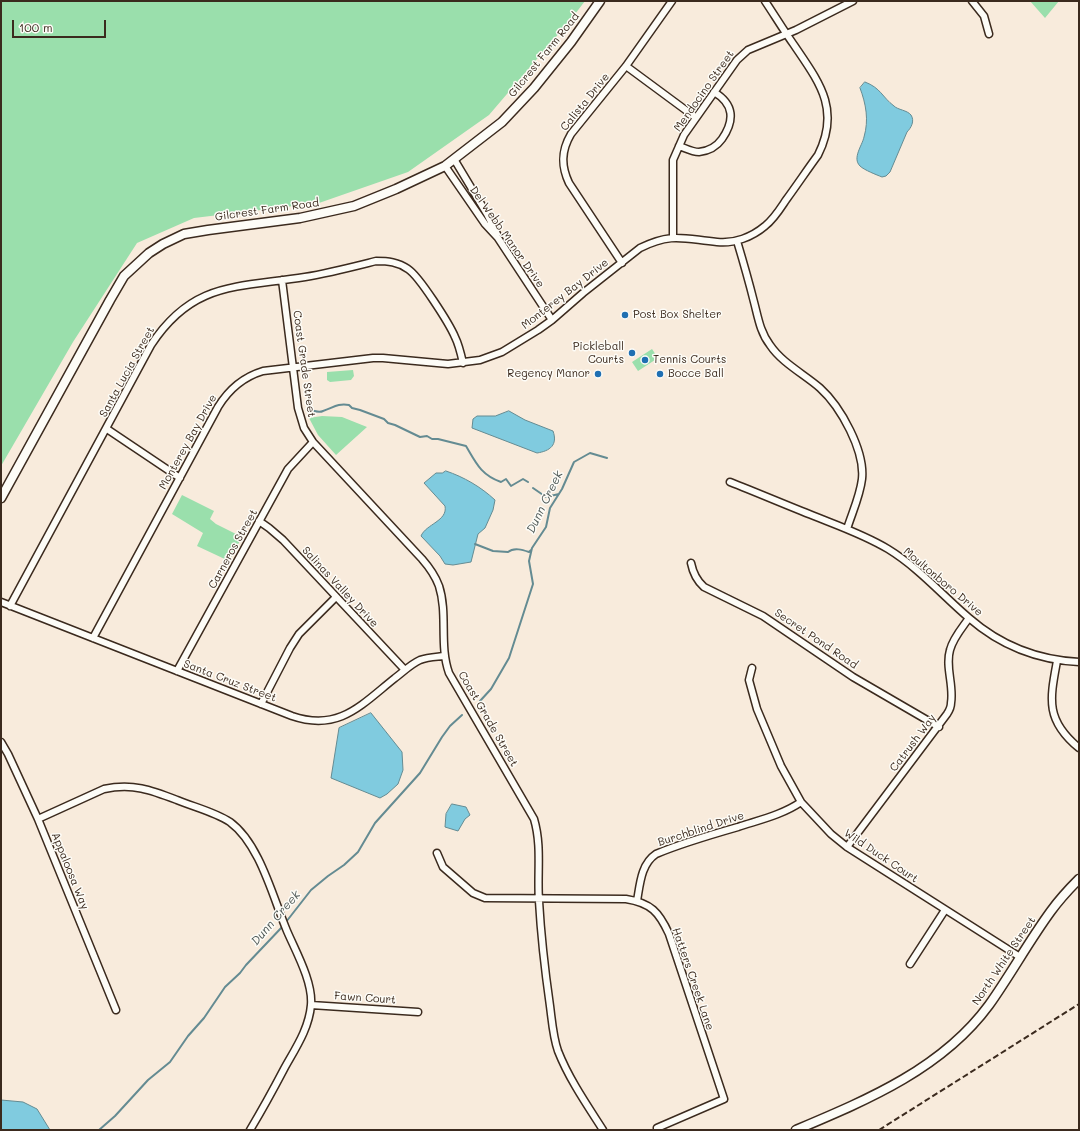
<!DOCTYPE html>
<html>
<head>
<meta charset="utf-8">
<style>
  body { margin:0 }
  #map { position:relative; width:1080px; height:1131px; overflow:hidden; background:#f8ebdc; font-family:Mali,sans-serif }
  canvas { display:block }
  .frame { position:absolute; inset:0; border:2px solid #3b2a1e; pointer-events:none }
  .scale { position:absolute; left:12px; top:20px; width:94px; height:18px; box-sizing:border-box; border:2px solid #3b2a1e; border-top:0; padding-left:5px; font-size:12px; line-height:14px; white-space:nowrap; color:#3b2a1e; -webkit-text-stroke:3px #fdfcf7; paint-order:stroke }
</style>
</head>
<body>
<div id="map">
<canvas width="1080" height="1131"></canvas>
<div class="frame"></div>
<div class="scale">100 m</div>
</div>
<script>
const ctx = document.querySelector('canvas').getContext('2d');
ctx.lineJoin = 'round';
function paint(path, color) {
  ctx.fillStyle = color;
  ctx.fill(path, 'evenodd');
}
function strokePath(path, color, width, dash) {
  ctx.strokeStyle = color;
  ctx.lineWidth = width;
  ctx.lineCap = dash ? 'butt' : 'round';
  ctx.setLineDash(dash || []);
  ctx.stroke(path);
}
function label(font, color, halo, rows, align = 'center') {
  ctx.font = font + ' Mali,sans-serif';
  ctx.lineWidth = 3;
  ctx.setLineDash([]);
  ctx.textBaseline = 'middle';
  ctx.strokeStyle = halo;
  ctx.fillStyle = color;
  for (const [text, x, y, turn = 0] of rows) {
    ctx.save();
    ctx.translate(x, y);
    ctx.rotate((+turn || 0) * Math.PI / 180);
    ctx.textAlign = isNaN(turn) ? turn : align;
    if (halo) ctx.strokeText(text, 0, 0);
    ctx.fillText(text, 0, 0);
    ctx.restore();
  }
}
paint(new Path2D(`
  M1,1H585L572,18L489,115L408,172L319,203L194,218L137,243L73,342L1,466Z
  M1030,1H1059L1045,18Z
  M652,349L658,358L638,371L632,362Z
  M353,370L354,376L351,380L330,382L327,380V372Z
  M322,416L342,417L367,427L336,455L318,435L309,418Z
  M182,495L214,511L210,519L216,524L242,537L229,561L197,546L203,533L172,514Z`), '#9adfac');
const water = new Path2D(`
  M865,82C881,88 882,97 894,106C898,110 907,110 911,115C915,121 911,128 907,132L890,172L886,176L882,177C877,175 864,170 860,166C852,158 862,146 864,137C869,120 866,104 860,88Z
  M509,411L525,420L553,431C558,445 550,451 537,453L472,428L473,419L477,416H495Z
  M446,471C464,477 481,487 495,500L493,510L485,528L478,534L471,562L453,565L445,564L440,556L421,536C426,524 448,521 445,506L424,483L436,473H442Z
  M371,713L402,752L403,770L398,784L387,794L380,798L331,778L339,728Z
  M452,804L466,807L470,815L465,819L458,831L445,827L446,814Z
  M1,1100L23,1102L37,1109L50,1130H1Z`);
paint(water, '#80cbdf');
strokePath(water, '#648b92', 1);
strokePath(new Path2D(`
  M310,410C314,411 319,413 323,411C333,408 337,403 349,405L352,408L360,410L384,419L388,423L395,425L420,437L427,436L432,439H438L466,446C476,463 481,475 501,482L506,479L511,486L523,479L528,482
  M533,488L546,497L559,494
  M475,544L493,551L508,552C514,547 523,550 529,552L531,550
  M480,701L491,689L509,658L533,584L529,561L532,548L546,527L550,508L562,489L574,462L590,453L607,458
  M286,922L311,890L328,876L344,865L358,852L375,823L420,773L442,737L450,726L462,715
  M99,1130L115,1116L148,1080L170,1062L188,1036L204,1018L225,987L240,973L246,965L283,926`), '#648b92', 2);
const street = new Path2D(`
  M972,1L984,16L989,34
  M626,66L695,117
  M679,146C685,148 692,152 699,152C709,151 717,146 722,139C735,120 734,104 714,92
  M454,159L487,214L497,234
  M445,166L485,224L498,238L552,320
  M673,237V160L684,135L737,60L748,50L796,30L853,1
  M737,241C743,261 749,282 754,302C758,317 760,332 770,345C782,363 804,374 820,388C841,407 865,451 862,479C860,496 852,513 847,529
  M622,263L569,183C561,166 561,151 571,134L626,66L672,1
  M282,280L298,408L304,428L313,442L422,559C429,567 435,575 439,586C448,614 439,645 449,673L534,819C542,846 537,873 539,901C541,936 545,971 550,1006C552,1021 553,1037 558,1051C569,1079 587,1105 603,1130
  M107,429L180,478
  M730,482C758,493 786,505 814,516C839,526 865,535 888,549C919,568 942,595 969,618C1000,645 1038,660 1079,662
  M259,521L269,528L283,540L405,670
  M691,563C693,573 696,580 704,587L763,616L853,677L939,727
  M1,602L292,716C339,732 361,705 395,678C403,672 411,664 420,660C428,657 436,657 444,656
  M10,606L151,345C193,281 237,288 305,277C329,273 352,267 376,261C388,261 398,262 408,269C419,276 449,323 455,337C459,345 461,354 463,363
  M93,638L218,407C229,389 243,377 263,371L373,358H383L448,364L480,360L502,352L538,330L552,320L583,293L640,248C672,232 684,239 717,242C734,244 752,237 765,226C774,219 780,209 786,200C797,185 807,170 818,155C841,109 819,82 794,45C784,31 775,16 765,1
  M1057,661C1050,699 1045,720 1079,748
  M752,668L749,680L757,709L781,766L801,802L831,834L847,847L1020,957
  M177,671L288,469L313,442
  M261,704L290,648L299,634L336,597
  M1,742L8,754L38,819L116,1010
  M38,819L104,789C133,783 151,790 177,800C194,807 215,812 230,822C260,844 273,898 287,931C296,952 313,982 311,1005C309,1029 295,1049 284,1069C273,1090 262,1110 250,1130
  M847,847L947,714C949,711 951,707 951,703C954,685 945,667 950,650C953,638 962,628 969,618
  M437,853L443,867L473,893L485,898L626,899C651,903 659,912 669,934L724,1099L657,1128
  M637,901C640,884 641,864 656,854C682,843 710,835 738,827C759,820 782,815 801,802
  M910,964L945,910
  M311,1005L418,1012`);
const secondary = new Path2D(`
  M1,498L110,300L124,276L149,253L163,244L184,234L208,230L300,218L354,206L396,189L445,166L502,122L534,88L571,42L600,1
  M796,1130C867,1100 942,1069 989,1005C1011,974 1029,941 1051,911C1059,900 1069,889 1079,879`);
strokePath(street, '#3b2a1e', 9);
strokePath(secondary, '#3b2a1e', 11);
strokePath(street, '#fdfcf7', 6);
strokePath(secondary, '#fdfcf7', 8);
strokePath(new Path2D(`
  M879,1130L1079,1004`), '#3b2a1e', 2, [6, 3]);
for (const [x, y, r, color] of [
  [625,315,4,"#1f6fb2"],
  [632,353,4,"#1f6fb2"],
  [645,360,4,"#1f6fb2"],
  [598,374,4,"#1f6fb2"],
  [660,374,4,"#1f6fb2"]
]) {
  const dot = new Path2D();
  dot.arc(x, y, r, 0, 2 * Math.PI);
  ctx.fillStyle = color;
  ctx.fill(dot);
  strokePath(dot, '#fdfcf7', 1.5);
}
label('11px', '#3b2a1e', '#fdfcf7', [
  ["Gilcrest Farm Road",544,55,-51],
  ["Mendocino Street",704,91,-55],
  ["Calista Drive",585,102,-51],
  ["Gilcrest Farm Road",267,210,-8],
  ["Del Webb Manor Drive",507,237,55],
  ["Monterey Bay Drive",565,294,-38],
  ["Coast Grade Street",304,364,82],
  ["Santa Lucia Street",127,372,-61],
  ["Monterey Bay Drive",188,442,-61],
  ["Carneros Street",233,549,-61],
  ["Moultonboro Drive",943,582,40],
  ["Salinas Valley Drive",340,587,47],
  ["Secret Pond Road",816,639,34],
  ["Santa Cruz Street",230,681,21],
  ["Coast Grade Street",488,719,60],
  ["Catrush Way",913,743,-53],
  ["Burchblind Drive",701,829,-18],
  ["Wild Duck Court",881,856,34],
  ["Appaloosa Way",70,871,68],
  ["North White Street",1004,961,-56],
  ["Hatters Creek Lane",693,979,71],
  ["Fawn Court",365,998,4]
]);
label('11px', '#3b2a1e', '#fdfcf7', [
  ["Post Box Shelter",633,315],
  ["Pickleball",624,347,"right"],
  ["Courts",624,360,"right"],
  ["Tennis Courts",653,360],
  ["Regency Manor",590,374,"right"],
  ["Bocce Ball",668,374]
], 'left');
label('italic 12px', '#505a58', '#fdfcf7', [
  ["Dunn Creek",545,502,-64],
  ["Dunn Creek",276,918,-49]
]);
</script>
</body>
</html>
